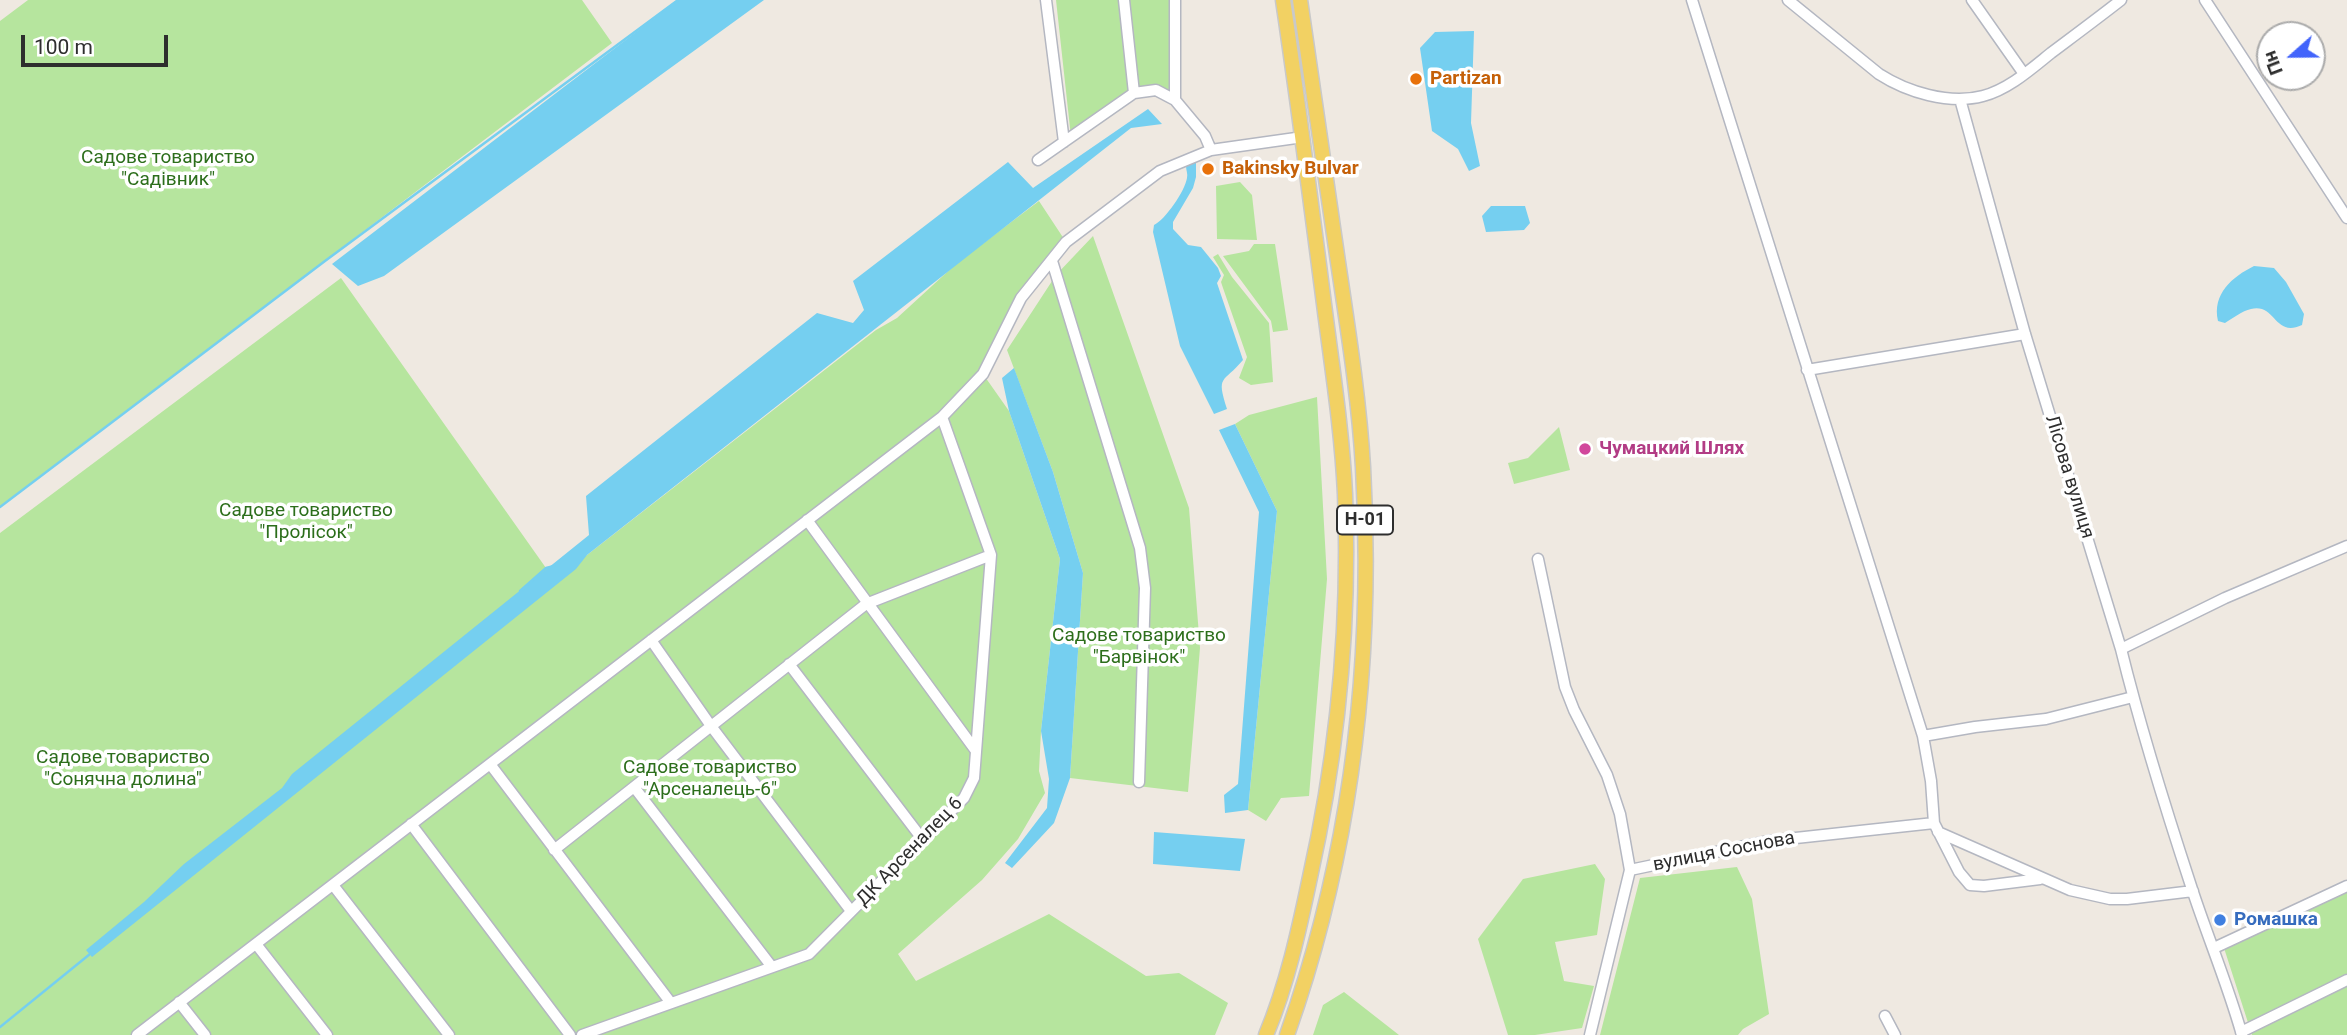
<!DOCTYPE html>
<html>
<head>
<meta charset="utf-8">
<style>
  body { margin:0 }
  #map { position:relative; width:2347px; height:1035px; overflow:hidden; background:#efe9e1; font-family:Roboto,sans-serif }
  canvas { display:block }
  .north { position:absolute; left:2256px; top:21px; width:70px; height:70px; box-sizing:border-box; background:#fff; border:2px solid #ababab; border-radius:50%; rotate:249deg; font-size:19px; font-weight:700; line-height:28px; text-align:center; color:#2e2e2e }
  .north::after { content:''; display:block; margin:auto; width:24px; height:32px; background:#4264fb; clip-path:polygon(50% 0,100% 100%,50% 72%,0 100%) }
  .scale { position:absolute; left:21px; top:35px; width:147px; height:32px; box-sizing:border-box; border:4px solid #2e2e2e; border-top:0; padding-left:9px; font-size:21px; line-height:24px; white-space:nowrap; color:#2e2e2e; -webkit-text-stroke:5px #fff; paint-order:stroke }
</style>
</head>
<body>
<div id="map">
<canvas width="2347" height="1035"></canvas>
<div class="north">Пн</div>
<div class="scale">100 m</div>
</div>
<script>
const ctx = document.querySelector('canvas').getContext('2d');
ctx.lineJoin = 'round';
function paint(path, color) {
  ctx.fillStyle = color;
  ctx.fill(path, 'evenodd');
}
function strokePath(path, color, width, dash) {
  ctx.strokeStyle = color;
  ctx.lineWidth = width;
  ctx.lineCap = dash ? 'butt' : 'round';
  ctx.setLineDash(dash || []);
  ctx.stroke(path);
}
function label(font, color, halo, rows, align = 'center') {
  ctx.font = font + ' Roboto,sans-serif';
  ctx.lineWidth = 7;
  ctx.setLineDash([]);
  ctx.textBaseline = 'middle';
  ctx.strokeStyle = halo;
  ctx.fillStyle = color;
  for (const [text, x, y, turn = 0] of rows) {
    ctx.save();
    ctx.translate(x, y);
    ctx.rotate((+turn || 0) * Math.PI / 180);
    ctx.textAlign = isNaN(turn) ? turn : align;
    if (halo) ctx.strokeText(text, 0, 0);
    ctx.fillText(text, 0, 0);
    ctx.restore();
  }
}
paint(new Path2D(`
  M28,0H582L612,43L0,507V21Z
  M1056,0H1178L1175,90L1134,93L1071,137Z
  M1240,182L1252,195L1257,240L1217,239L1216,186Z
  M1039,201L1066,242L1021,298L983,374L1009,411L1060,559L1041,731L1039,771L1045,793L1018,839L982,880L898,954L916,981L1049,914L1146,976L1179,973L1228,1003L1215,1035H0V533L341,278L546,568L587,555L876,330L897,318L957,263Z
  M1093,236L1189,508L1200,648L1188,792L1070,778L1083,573L1053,472L1007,350L1056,275Z
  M1254,244H1275L1288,330L1273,332L1271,321L1223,256L1249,251Z
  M1218,254L1232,277L1269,323L1273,382L1251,385L1239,378L1247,357L1223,288L1221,282L1224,275L1213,257Z
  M1317,397L1327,579L1309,796L1281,798L1266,821L1248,810L1277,511L1235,424L1249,415Z
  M1559,427L1570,470L1514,484L1508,463L1528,458Z
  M1595,864L1605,879L1597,935L1555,942L1564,981L1594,986L1582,1028L1535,1035H1508L1478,939L1523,879Z
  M1737,867L1752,899L1769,1014L1743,1029L1738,1035H1600L1640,878Z
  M2347,889V1035H2252L2224,948Z
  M1344,992L1399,1035H1313L1323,1005Z`), '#b6e59e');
paint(new Path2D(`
  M678,0H764L384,276L358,286L332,264Z
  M1474,31L1471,123L1480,166L1469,171L1458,149L1432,131L1420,48L1435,32Z
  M1148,109L1162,124L1131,128L587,555L576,569L92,957L86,950L144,902L184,864L282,788L292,774L589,535L586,496L817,313L853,323L864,310L853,281L1008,162L1033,188Z
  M1196,162V177L1193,188L1173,222V229L1188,245L1201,247L1218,268L1221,276L1217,283L1243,360C1223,384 1216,374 1227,409L1214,414L1180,346L1153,232L1154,225C1165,220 1185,191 1187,178C1188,174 1186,170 1186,166Z
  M1491,206H1525L1530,223L1524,230L1486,232L1482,216Z
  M2254,266L2274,268L2286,282L2304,314L2302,325C2274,338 2276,303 2251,309C2242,311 2233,318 2225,323L2218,321C2212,294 2232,277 2254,266Z
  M1014,368L1053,472L1083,573L1070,778L1054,823L1012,868L1005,863L1047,808L1049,779L1041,731L1060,559L1009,411L1002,378Z
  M1235,424L1277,511L1248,810L1225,813L1224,795L1238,784L1259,512L1219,430Z
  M1154,832L1245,839L1240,871L1153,864Z`), '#75cff0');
strokePath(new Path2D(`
  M0,507L325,261L678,0
  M520,591L546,568L554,566
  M0,1027L90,954`), '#75cff0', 2.5);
const minor = new Path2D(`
  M1046,0L1064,142
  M1124,0L1134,93
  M1175,0V100
  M1692,0L1923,736L1931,781L1934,823L1959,872L1970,885L1984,886L2040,879
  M1788,0L1879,74C1907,92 1949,105 1983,96C2009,89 2031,69 2051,53C2075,35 2098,18 2121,0
  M1972,0L2024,74
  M2205,0L2347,218
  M1960,99L2025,334L2121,649C2141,730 2166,810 2192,889C2208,938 2228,985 2242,1035
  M1038,160L1134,93L1156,90L1175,100L1205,136L1211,150
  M1052,261L1140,548L1145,588L1139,782
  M1807,370L2025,334
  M807,520L976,751
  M1538,559L1565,687L1574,710L1607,775L1620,814L1630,870L1768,841L1934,823
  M651,640L711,726L851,911
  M2121,649L2225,598L2347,546
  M789,664L923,840
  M1923,736L1975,727L2046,719L2133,697
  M490,764L671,1003
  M634,787L772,967
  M411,824L570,1035
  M1938,832L2070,890L2110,899H2127L2193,891
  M554,850L866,604L991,555
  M333,885L449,1035
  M256,944L327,1035
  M2214,948L2347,886
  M179,1002L205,1035
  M1885,1016L1895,1035
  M2241,1032L2347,980
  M137,1035L942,417L983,374L1021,298L1066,242L1160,171L1211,150L1303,137
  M582,1035L809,954L964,798L974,778L991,555L942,417
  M1590,1035L1630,870`);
const major = new Path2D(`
  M1266,1035C1287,985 1299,930 1310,877C1338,751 1350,623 1345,494C1342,430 1332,367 1324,304C1311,203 1298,101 1283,0
  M1287,1035C1352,851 1374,662 1363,467C1359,398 1348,330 1338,262C1325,175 1313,87 1300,0`);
strokePath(minor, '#b4b7c1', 13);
strokePath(major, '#c9c9c9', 17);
strokePath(minor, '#fff', 10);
strokePath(major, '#f2d163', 14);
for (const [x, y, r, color] of [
  [1416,79,7,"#e8710a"],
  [1208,169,7,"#e8710a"],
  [1585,449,7,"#d1479c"],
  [2220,920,7,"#3f7fe0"]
]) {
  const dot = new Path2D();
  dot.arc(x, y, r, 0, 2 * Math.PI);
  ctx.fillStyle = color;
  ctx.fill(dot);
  strokePath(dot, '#fff', 2.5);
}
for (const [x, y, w] of [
  [1365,520,56]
]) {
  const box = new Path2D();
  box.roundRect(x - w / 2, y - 14.5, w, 29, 5);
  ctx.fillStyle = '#fff';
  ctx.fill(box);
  strokePath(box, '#2e2e2e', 2);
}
label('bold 18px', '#2e2e2e', null, [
  ["Н-01",1365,520]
]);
label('bold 19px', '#c56008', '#fff', [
  ["Partizan",1430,79],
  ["Bakinsky Bulvar",1222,169]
], 'left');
label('19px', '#2c6e1b', '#fff', [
  ["Садове товариство",168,158],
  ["\"Садівник\"",168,180],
  ["Садове товариство",306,511],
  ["\"Пролісок\"",306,533],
  ["Садове товариство",1139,636],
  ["\"Барвінок\"",1139,658],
  ["Садове товариство",123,758],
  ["\"Сонячна долина\"",123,780],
  ["Садове товариство",710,768],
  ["\"Арсеналець-6\"",710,790]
]);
label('bold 19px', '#b23c85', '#fff', [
  ["Чумацкий Шлях",1599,449]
], 'left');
label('19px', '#2e2e2e', '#fff', [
  ["Лісова вулиця",2069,477,73],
  ["ДК Арсеналец 6",910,852,-46],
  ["вулиця Соснова",1724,852,-11]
]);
label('bold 19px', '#366cbe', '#fff', [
  ["Ромашка",2234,920]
], 'left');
</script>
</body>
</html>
